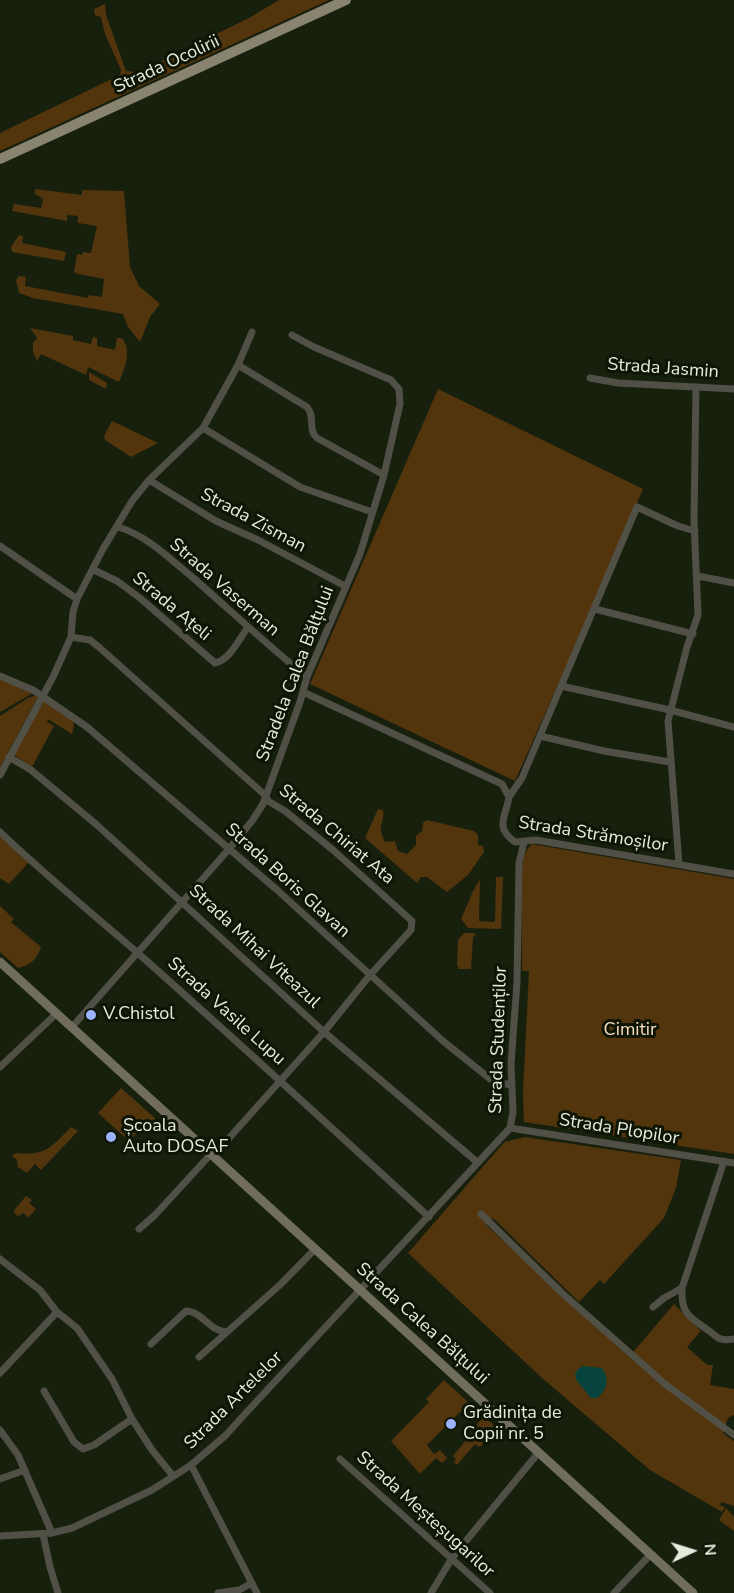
<!DOCTYPE html>
<html>
<head>
<meta charset="utf-8">
<style>
  body { margin:0 }
  #map { position:relative; width:734px; height:1593px; overflow:hidden; background:#171f0d; font-family:"Nunito Sans",sans-serif }
  canvas { display:block }
  .north { position:absolute; left:662px; top:1521px; width:60px; height:60px; -webkit-text-stroke:4px #0e1505; paint-order:stroke; rotate:86deg; font-size:16px; font-weight:700; line-height:24px; text-align:center; color:#e6ebdf }
  .north::after { content:''; display:block; margin:auto; width:21px; height:27px; background:#e6ebdf; clip-path:polygon(50% 0,100% 100%,50% 72%,0 100%) }
</style>
</head>
<body>
<div id="map">
<canvas width="734" height="1593"></canvas>
<div class="north">N</div>
</div>
<script>
const ctx = document.querySelector('canvas').getContext('2d');
ctx.lineJoin = 'round';
function paint(path, color) {
  ctx.fillStyle = color;
  ctx.fill(path, 'evenodd');
}
function strokePath(path, color, width, dash) {
  ctx.strokeStyle = color;
  ctx.lineWidth = width;
  ctx.lineCap = dash ? 'butt' : 'round';
  ctx.setLineDash(dash || []);
  ctx.stroke(path);
}
function label(font, color, halo, rows, align = 'center') {
  ctx.font = font + ' "Nunito Sans",sans-serif';
  ctx.lineWidth = 6;
  ctx.setLineDash([]);
  ctx.textBaseline = 'middle';
  ctx.strokeStyle = halo;
  ctx.fillStyle = color;
  for (const [text, x, y, turn = 0] of rows) {
    ctx.save();
    ctx.translate(x, y);
    ctx.rotate((+turn || 0) * Math.PI / 180);
    ctx.textAlign = isNaN(turn) ? turn : align;
    if (halo) ctx.strokeText(text, 0, 0);
    ctx.fillText(text, 0, 0);
    ctx.restore();
  }
}
paint(new Path2D(`
  M279,0H329L0,151V133L120,75L121,70L105,34L101,17L95,15L94,9L105,4L106,15L126,71L136,72L159,62L249,18Z
  M35,189L82,195V190L124,191L130,267L139,286L160,304L150,317L140,342L128,327L123,314L33,298L19,293L16,280L19,276L26,277L25,286L88,298L89,295L102,297L104,279L74,273L77,254L82,255L83,252L91,253L97,226L78,223V216L67,215V221L12,211L14,204L41,208L43,199L35,194Z
  M19,235L23,236L22,243L66,252L64,261L12,252L11,247Z
  M30,328L73,336V340L91,344L93,337L97,338V346L115,350L117,338H122C132,351 125,368 119,382L88,367L86,375L41,354L37,361L33,352V343L37,338Z
  M89,372L107,383L106,389L89,380Z
  M438,389L643,489L610,568L515,781L310,684Z
  M112,421L158,443L131,457L105,440L104,436Z
  M0,678L33,693L0,712Z
  M34,696L38,697L0,767V716L28,698Z
  M44,700L73,721L74,725L72,734L48,719L47,722L54,726L32,767L14,755Z
  M378,809L383,810C385,825 376,822 385,842L395,841L398,851L407,854L416,845V836L422,831L423,823L427,820L474,831L478,835V845L483,846L484,852L468,875L447,892L427,877H421L417,883L365,838Z
  M0,836L29,862L9,884L0,878Z
  M532,844L734,879V1154L524,1122L523,1092L529,971H522L521,872C523,862 524,850 532,844Z
  M496,877H503L501,929L468,928L461,919L473,891L480,879L479,921L495,922Z
  M0,906L14,919L11,922L41,947C37,959 31,965 18,968L0,952Z
  M464,933H475V936L473,937L471,969H459L457,965L458,940Z
  M121,1088L156,1119L147,1130L143,1126L129,1141L98,1113Z
  M71,1127L78,1131L41,1170L35,1164L27,1173L18,1167L17,1160L12,1156L16,1153C47,1156 51,1147 71,1127Z
  M525,1137L681,1160L676,1188L664,1218L604,1284L600,1280L579,1302L493,1218L486,1225L629,1357L674,1304L701,1331L687,1347L707,1365H713L710,1385L734,1389V1415L728,1418L723,1433L734,1441V1506L721,1502L720,1505L725,1507L722,1512L650,1470L542,1378L408,1253L500,1147L505,1142Z
  M26,1196L32,1200L29,1203L36,1209L28,1218L24,1213L18,1216L14,1213L15,1209Z
  M444,1380L479,1412L466,1417L460,1412L427,1445L434,1454L440,1450L447,1458L442,1463L436,1458L420,1474L391,1441L429,1402L426,1399Z
  M483,1415L496,1427L480,1447L475,1444L457,1465L454,1462L456,1459L453,1456L471,1434Z
  M726,1508L734,1517V1531L719,1520Z`), '#52350d');
paint(new Path2D(`
  M583,1366L602,1368C610,1379 607,1390 597,1398H591L577,1381L575,1375L578,1369Z`), '#07443e');
strokePath(new Path2D(`
  M238,365L307,407C316,417 307,429 317,438L384,475
  M590,378L618,383L734,389
  M203,428L300,487L372,512
  M149,480L216,521L258,540L345,586
  M118,527C146,535 169,558 191,576C230,610 267,645 307,677
  M0,546L77,599
  M94,570L117,581L140,598L215,663C230,660 239,639 248,627
  M698,576L734,583
  M595,609L693,634
  M71,637L90,640L100,648L266,796L268,801L285,811L333,850L412,921L411,930L370,975L324,1032L213,1156
  M0,676L33,690L87,727L276,889L443,1041L494,1082L512,1085
  M561,686L670,710L734,727
  M303,692L502,784L509,797C506,817 494,827 515,842L536,840L734,874
  M540,736L604,751L670,762
  M9,757L31,770L97,825L324,1032L477,1162
  M0,775L53,677L71,637L73,612L77,599L103,549L132,501L149,480L203,428L238,365L252,332
  M509,797L522,778L637,507L678,526L695,531
  M0,832C45,875 93,914 140,955C237,1041 333,1129 429,1217
  M679,864L668,721L687,647L698,615L694,520L696,387
  M72,1027L229,849L252,821L263,804L300,702L307,677L360,554L384,475L400,404L399,389L391,380L314,347L292,335
  M0,1067L57,1013
  M510,1128L734,1163
  M481,1214L562,1293L665,1384L734,1435
  M139,1229L155,1215L211,1154
  M0,1259L40,1290L57,1312L77,1328L112,1379L132,1419L152,1450L173,1476
  M682,1288C681,1314 689,1317 708,1330C720,1339 719,1341 734,1339
  M653,1307L664,1298L682,1288L724,1161
  M151,1344L186,1311C202,1311 209,1331 226,1332
  M199,1357L281,1284L315,1249
  M0,1373L57,1312
  M44,1391L74,1442L83,1449L94,1445L132,1419
  M0,1430L18,1455L52,1533
  M340,1459L490,1593
  M191,1465L257,1593
  M0,1479L25,1470
  M43,1534L50,1567L58,1593
  M0,1536L52,1533L72,1528L152,1490L191,1465L226,1435L244,1415L510,1128L513,1112L511,1064L517,982L519,863L524,842
  M218,1593L239,1590L252,1583
  M431,1593L452,1558L539,1452
  M614,1593L651,1554`), '#515046', 7);
strokePath(new Path2D(`
  M0,962L693,1593`), '#706d5e', 9);
strokePath(new Path2D(`
  M0,159L346,0`), '#888470', 10);
for (const [x, y, r, color] of [
  [91,1015,6,"#9cb4fd"],
  [111,1137,6,"#9cb4fd"],
  [451,1424,6,"#9cb4fd"]
]) {
  const dot = new Path2D();
  dot.arc(x, y, r, 0, 2 * Math.PI);
  ctx.fillStyle = color;
  ctx.fill(dot);
  strokePath(dot, '#0e1505', 2);
}
label('18px', '#e6ebdf', '#0e1505', [
  ["Strada Ocolirii",167,65,-25],
  ["Strada Jasmin",663,369,4],
  ["Strada Zisman",253,521,28],
  ["Strada Vaserman",224,588,41],
  ["Strada Ațeli",171,607,40],
  ["Stradela Calea Bălțului",296,674,-69],
  ["Strada Chiriat Ata",336,835,40],
  ["Strada Strămoșilor",593,835,9],
  ["Strada Boris Glavan",287,881,42],
  ["Strada Mihai Viteazul",254,947,43],
  ["Strada Vasile Lupu",226,1012,42],
  ["Strada Studenților",499,1040,-88],
  ["Strada Plopilor",619,1130,9],
  ["Strada Calea Bălțului",422,1324,42],
  ["Strada Artelelor",234,1401,-45],
  ["Strada Meșteșugarilor",425,1515,42]
]);
label('18px', '#e6ebdf', '#0e1505', [
  ["V.Chistol",103,1015],
  ["Școala",123,1127],
  ["Auto DOSAF",123,1148],
  ["Grădinița de",463,1414],
  ["Copii nr. 5",463,1435]
], 'left');
label('18px', '#f8ddbe', '#0e1505', [
  ["Cimitir",630,1031]
]);
</script>
</body>
</html>
